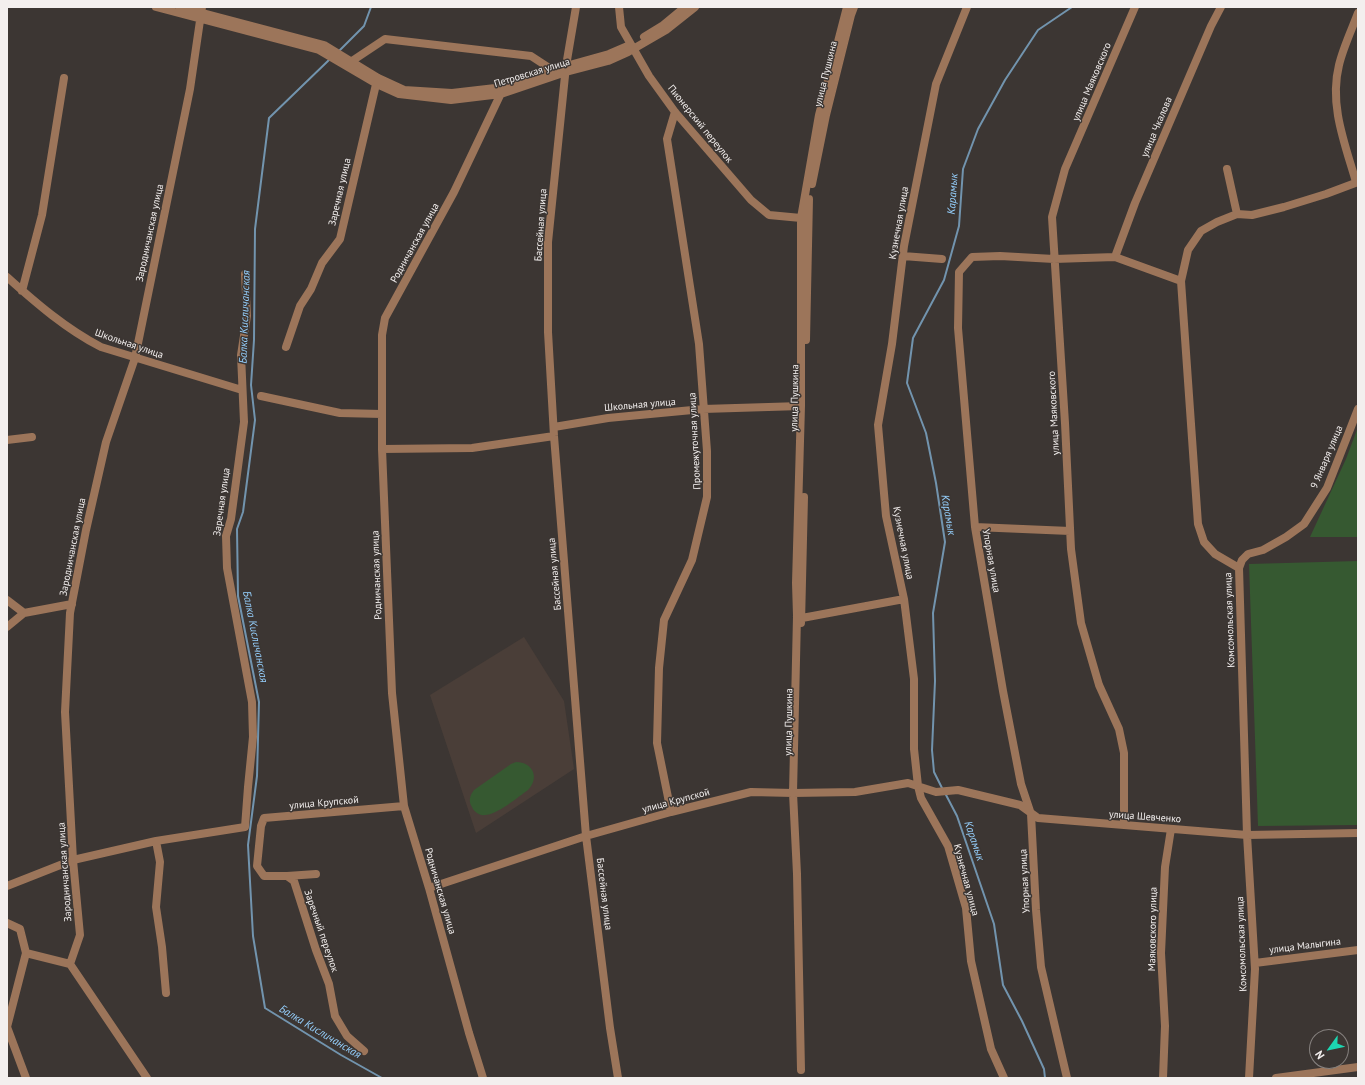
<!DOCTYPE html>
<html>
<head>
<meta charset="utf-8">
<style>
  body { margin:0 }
  #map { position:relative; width:1365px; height:1085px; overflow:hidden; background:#3c3633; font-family:"PT Sans",sans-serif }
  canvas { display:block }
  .frame { position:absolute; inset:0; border:8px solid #f3efee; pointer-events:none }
  .north { position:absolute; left:1309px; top:1029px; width:40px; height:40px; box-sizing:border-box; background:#3c3633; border:1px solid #85807e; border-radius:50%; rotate:237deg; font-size:11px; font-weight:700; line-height:16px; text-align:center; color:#f3efee }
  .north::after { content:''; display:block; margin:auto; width:14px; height:18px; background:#1cd5b1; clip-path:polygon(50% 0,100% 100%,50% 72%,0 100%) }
</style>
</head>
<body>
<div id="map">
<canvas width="1365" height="1085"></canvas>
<div class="frame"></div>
<div class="north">N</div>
</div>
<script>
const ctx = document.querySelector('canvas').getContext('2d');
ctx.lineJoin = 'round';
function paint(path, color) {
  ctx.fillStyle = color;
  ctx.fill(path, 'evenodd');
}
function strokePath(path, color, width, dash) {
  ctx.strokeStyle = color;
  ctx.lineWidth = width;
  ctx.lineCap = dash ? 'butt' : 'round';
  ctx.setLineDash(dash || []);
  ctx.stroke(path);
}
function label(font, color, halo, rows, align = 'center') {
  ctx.font = font + ' "PT Sans",sans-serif';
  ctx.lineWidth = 3;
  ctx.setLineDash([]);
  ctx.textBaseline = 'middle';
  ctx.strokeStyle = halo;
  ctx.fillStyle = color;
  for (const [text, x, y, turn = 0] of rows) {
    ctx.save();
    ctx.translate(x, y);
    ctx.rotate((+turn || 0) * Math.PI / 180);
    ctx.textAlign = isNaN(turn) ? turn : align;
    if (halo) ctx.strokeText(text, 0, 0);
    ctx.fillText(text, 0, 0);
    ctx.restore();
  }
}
paint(new Path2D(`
  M524,637L564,701L574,769L476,833L430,695Z`), '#4a3e38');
paint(new Path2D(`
  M1358,427V537H1310L1346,459Z
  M1358,561V825L1258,826L1249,564Z
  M516,762C533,762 540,778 528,790C518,797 497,815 485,815C480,816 474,812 472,807C468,801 470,795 474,790L511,764Z`), '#365931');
strokePath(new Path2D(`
  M338,52L364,26L371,7
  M330,59L269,118L255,229L254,340L251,385L255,420L243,512L237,529L238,596L259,702L257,776L248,845L253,936L265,1008L341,1055L382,1078
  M943,790L934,772L932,750L935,681L933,613L945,542L936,483L926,433L907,383L913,338L944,280L959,226L963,169L978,129L1005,80L1038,30L1072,7
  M945,793L957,816L994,924L1003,985L1022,1021L1044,1069L1045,1078`), '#7294ae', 2);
strokePath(new Path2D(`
  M156,7L319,50L377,84L399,94L451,100L501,94L566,72L608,61L628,52L666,30L695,7
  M180,7L324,45L378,78L404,90L452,93L504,87L566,66L609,54L630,45
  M576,7L566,66L548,242V332L554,436L586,836L610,1028L618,1078
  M619,7L621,27L649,76L675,112L751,200L769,215L801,218
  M967,7L936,84L904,246L892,344L878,425L886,516L904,599L914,679V749L918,786L921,798L948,846L966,908L971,961L991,1049L1004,1078
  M644,37L662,26L685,7
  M352,61L385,39L531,56L554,71
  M1227,169L1237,214
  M1356,182C1345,144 1329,105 1339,65C1343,48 1352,29 1358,13
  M812,184L826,115L851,15L854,7
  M903,256L942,259
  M1115,257L1135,203L1211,26L1221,7
  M7,277C36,303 66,329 101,347L242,390
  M22,291L42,215L64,78
  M806,340L809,199
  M286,347L300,306L311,289L322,263L340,239L377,80
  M261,396L340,413L382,414
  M554,427L608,418L703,409L801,406
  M7,440L32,437
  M382,449L472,448L554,436
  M975,527L1070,531
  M1239,568L1242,560L1248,554L1263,550L1286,537L1304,524L1327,488L1358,409
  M7,600L24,613
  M797,616L802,618L904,599
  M801,623L804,497
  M7,627L24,613L72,604
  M671,812L657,743L659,668L664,620L692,560L707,497V451L699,344L667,139L675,112
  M1124,825V753L1119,729L1099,685L1081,623L1071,549L1065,423L1052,217L1065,169L1135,7
  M156,841L160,862L156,907L162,947L166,993
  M287,876L316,874
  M7,886L73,860L156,841L245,827L248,787L253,737L252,702L227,568L226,536L231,519L244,422L241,355L247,316L245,274
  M429,888L586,836L671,812L751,792L793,793L855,792L908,783L936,792L958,790L1020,805L1038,818L1247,835L1358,833
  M7,923L20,929L26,953L7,1027L26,1078
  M26,953L70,964
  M1255,963L1358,950
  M364,1051L347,1036L335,1016L329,984L316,950L294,881L287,876H264L257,866L261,826L264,818L404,806
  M801,1070L797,874L793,793L797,616L796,583L801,406V218L819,115L847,7
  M147,1078L70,964L80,935L73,860L65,712L70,613L86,530L106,442L135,358L190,89L202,7
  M483,1078L469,1033L429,888L404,806L392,693L382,449V335L385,318L454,192L504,87
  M1067,1078L1041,967L1036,910L1031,814L1021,784L1003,691L975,527L958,328L959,272L972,257L1000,256L1054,259L1115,257L1181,281
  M1163,1078L1165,1026L1161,953L1165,867L1171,829
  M1249,1078L1255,969L1247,835L1239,568L1215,554L1204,542L1198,524L1181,281L1188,250L1201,231L1217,222L1237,214L1252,215L1284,207L1326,194L1358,182
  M1276,1078L1358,1067`), '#9c755a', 8);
label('10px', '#f3efee', '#3c3633', [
  ["Петровская улица",532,73,-17],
  ["улица Пушкина",826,74,-76],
  ["улица Маяковского",1092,82,-67],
  ["Пионерский переулок",700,124,51],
  ["улица Чкалова",1157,127,-67],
  ["Заречная улица",340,192,-77],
  ["Кузнечная улица",899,223,-80],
  ["Бассейная улица",541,225,-86],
  ["Зародничанская улица",150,233,-78],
  ["Родничанская улица",415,243,-61],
  ["Школьная улица",129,344,19],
  ["улица Пушкина",795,398,-89],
  ["Школьная улица",640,405,-5],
  ["улица Маяковского",1054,413,-93],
  ["Промежуточная улица",695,441,-93],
  ["9 Января улица",1327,457,-67],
  ["Заречная улица",222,502,-82],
  ["Кузнечная улица",903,543,79],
  ["Зародничанская улица",73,547,-79],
  ["Упорная улица",991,561,80],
  ["Бассейная улица",555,574,-95],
  ["Родничанская улица",377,575,-92],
  ["Комсомольская улица",1230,620,-92],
  ["улица Пушкина",789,722,-89],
  ["улица Крупской",676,801,-15],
  ["улица Крупской",324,803,-5],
  ["улица Шевченко",1145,817,4],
  ["Зародничанская улица",65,872,-94],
  ["Кузнечная улица",966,880,75],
  ["Упорная улица",1025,881,-93],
  ["Родничанская улица",440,891,74],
  ["Бассейная улица",604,894,83],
  ["Маяковского улица",1153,929,-89],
  ["Заречный переулок",321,931,71],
  ["Комсомольская улица",1242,944,-92],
  ["улица Малыгина",1305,946,-7]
]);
label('italic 11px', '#96d1ff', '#3c3633', [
  ["Карамык",953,194,-86],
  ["Балка Кисличанская",245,317,-88],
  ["Карамык",948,515,80],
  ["Балка Кисличанская",255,637,79],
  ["Карамык",974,841,71],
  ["Балка Кисличанская",320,1032,31]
]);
</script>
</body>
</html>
